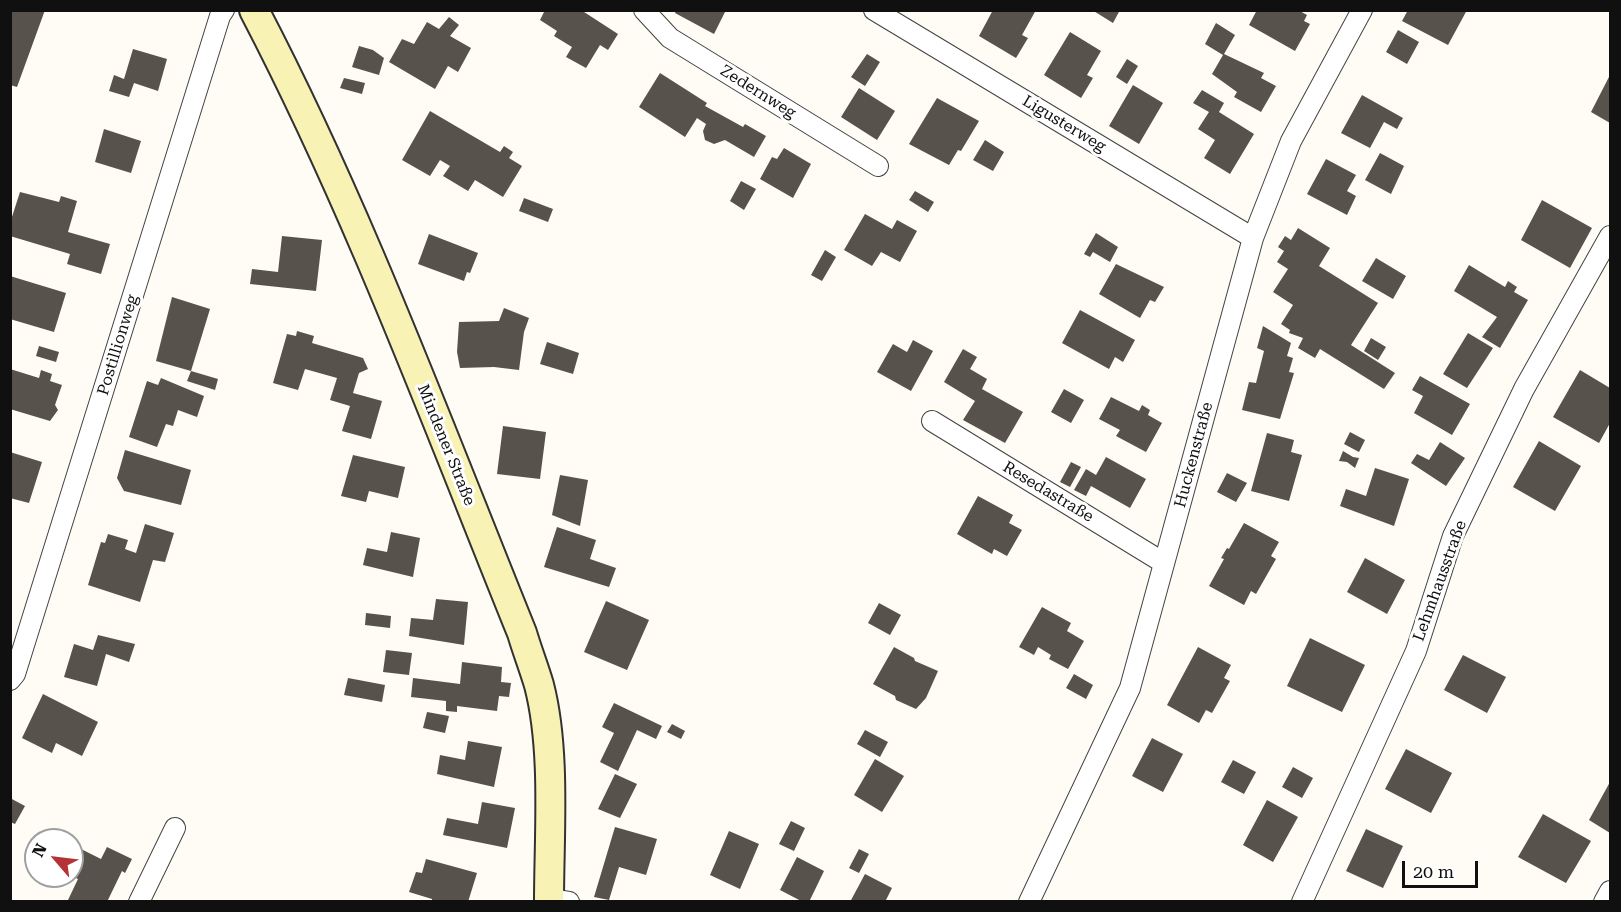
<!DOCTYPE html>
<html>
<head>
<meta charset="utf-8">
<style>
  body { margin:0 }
  #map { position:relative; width:1621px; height:912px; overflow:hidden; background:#fefcf4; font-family:"Roboto Serif",serif }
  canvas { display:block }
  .frame { position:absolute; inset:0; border:12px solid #101010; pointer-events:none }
  .north { position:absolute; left:24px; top:828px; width:60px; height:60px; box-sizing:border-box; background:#fff; border:2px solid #9f9f9f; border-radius:50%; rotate:298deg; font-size:16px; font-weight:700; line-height:24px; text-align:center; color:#101010 }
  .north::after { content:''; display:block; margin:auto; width:21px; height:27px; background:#b53336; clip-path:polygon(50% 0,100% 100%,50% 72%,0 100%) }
  .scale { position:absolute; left:1402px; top:861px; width:76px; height:27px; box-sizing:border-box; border:3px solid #101010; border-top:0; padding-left:8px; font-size:18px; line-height:21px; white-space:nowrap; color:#101010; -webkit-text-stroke:4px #fff; paint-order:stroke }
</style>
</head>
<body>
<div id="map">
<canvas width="1621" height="912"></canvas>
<div class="frame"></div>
<div class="north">N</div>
<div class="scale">20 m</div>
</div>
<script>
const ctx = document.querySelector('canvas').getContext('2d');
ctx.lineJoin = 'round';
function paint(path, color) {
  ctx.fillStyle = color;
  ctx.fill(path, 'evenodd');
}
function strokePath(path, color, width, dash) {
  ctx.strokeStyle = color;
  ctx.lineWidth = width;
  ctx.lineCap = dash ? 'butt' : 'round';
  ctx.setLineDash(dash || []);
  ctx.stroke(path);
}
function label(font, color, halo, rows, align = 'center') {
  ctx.font = font + ' "Roboto Serif",serif';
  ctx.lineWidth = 6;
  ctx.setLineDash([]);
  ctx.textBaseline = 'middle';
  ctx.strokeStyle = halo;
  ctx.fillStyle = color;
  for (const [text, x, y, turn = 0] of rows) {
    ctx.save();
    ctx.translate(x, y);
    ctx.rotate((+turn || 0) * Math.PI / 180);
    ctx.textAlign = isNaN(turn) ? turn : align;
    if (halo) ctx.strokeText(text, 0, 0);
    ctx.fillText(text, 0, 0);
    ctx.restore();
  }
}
paint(new Path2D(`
  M10,10H45L17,87L10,85Z
  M545,10H581L618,34L608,50L600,45L586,68L566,57L572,47L554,36L557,31L540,20Z
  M676,10H726L714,34L675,13Z
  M993,10H1036L1022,35L1028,38L1016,58L979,36Z
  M1092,10H1120L1113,23Z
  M1257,10H1298L1307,15L1304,21L1310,24L1295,51L1249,25Z
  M1408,10H1467L1448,45L1402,21Z
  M449,17L459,25L450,36L471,48L458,72L448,66L435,89L389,62L402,39L414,44L427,22L439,29Z
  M1216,23L1235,35L1224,54L1264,73L1261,78L1276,86L1261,112L1234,97L1237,92L1212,74L1223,55L1205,44Z
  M1398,30L1419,42L1407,64L1386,52Z
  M1070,32L1101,51L1087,75L1093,78L1081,98L1044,75Z
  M359,46L373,50L384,58L379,75L352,67Z
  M133,49L167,59L158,91L134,83L129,97L109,91L114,75L124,79Z
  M867,54L880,62L865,86L851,77Z
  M1127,59L1138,66L1127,84L1116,77Z
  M660,73L707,103L705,106L743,127L745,124L766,136L754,157L725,140L714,144L705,140L703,131L706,124L697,118L685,137L639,107Z
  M1610,75V123L1591,112Z
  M344,78L365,83L362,94L340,88Z
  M1133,85L1163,103L1139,144L1109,126Z
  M859,88L895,111L877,140L841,117Z
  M1202,90L1224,103L1219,112L1254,134L1230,174L1204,158L1215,140L1198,129L1209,112L1193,103Z
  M1362,95L1403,118L1397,129L1384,122L1370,148L1341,133Z
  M937,98L979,121L961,151L958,150L949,165L909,144Z
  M430,111L500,152L504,146L513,152L509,158L522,166L503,197L475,180L468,191L443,176L450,166L440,160L430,176L402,160Z
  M104,129L141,141L131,173L95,162Z
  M985,140L1004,152L993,171L973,160Z
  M784,148L811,164L793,198L760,179L772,157L777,159Z
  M1380,153L1404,166L1391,194L1365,180Z
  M1326,159L1356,175L1347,191L1356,196L1347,215L1307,194Z
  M741,181L756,189L744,210L730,201Z
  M915,191L934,202L928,212L909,200Z
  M20,192L59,202L61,196L77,201L68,232L110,244L101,274L67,264L70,254L10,236V223Z
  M524,198L553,209L548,222L519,211Z
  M1542,200L1592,228L1570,268L1521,240Z
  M865,214L892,229L897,220L917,231L900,262L881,252L872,266L844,250Z
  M1298,228L1330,248L1319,266L1378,303L1351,345L1395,373L1384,389L1320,349L1315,358L1298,348L1303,338L1289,333L1290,330L1281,324L1293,305L1273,292L1288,269L1277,262L1284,251L1278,247L1285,236L1291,240Z
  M1096,233L1118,247L1110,262L1093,252L1090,257L1084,254Z
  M429,234L478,253L470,273L467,272L464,281L418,264Z
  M282,236L322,240L316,291L250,284L252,269L278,272Z
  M825,250L836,257L822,281L811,275Z
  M1376,258L1406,276L1393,299L1362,281Z
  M1116,264L1164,287L1155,302L1150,300L1140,318L1099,294Z
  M1469,265L1505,287L1508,281L1517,287L1514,292L1528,300L1500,348L1482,337L1497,317L1454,291Z
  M10,276L66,293L54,332L10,319Z
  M172,297L210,309L191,371L218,379L215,390L187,381L191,371L156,361Z
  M504,308L529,318L524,332L519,370L494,367L460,368L457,352L459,322L499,321Z
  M1080,310L1135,340L1123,362L1115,357L1109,369L1062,343Z
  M1263,326L1291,343L1287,356L1293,358L1289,372L1294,373L1280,419L1242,410L1249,382L1256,383L1264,351L1257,348Z
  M297,331L314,336L312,343L363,358L368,369L359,373L353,393L382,401L371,439L342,431L350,406L330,400L337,378L305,369L298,390L273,383L287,334L296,336Z
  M1468,333L1493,348L1467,388L1443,374Z
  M1371,338L1386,347L1378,360L1364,351Z
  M913,340L933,351L911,391L877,372L893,344L907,352Z
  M547,342L579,353L573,374L540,364Z
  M39,346L59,352L56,362L36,356Z
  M963,349L977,357L970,369L987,379L982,389L1023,412L1005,443L963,420L975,401L944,382Z
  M10,369L39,378L41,370L52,374L50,381L62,385L55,405L58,410L50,421L10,409Z
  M1580,370L1610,388V423L1599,443L1553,417Z
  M1420,376L1470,404L1452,435L1414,413L1423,396L1412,390Z
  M161,378L204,396L197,417L178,410L173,426L166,424L157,447L129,437L147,381L158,385Z
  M1064,389L1084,400L1071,423L1051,412Z
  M1111,397L1139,411L1142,405L1150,410L1148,415L1162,423L1146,452L1116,436L1120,430L1099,419Z
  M503,426L546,432L540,479L497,474Z
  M1350,432L1365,440L1359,452L1344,444Z
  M1267,433L1294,440L1291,452L1302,455L1289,501L1251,491Z
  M1539,441L1581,466L1555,511L1513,487Z
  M1440,442L1465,458L1446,486L1411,463L1417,454L1429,460Z
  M125,450L191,470L181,505L124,491L117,478Z
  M1343,451L1353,457L1359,458L1355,468L1347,462L1339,461Z
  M10,452L42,462L29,503L10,498Z
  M353,455L405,467L398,498L369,491L366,502L341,496Z
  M1106,457L1146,479L1130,508L1091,486L1086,496L1074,490L1086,469L1096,475Z
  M1071,462L1081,467L1070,487L1060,482Z
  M1375,468L1409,479L1394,526L1340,506L1346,489L1366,496Z
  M1227,473L1247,483L1236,502L1217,492Z
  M560,475L588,480L580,526L552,515Z
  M978,496L1013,515L1009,523L1022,530L1007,556L994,549L992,554L957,534Z
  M1244,523L1279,542L1271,556L1276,559L1256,594L1251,591L1244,605L1209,586L1224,559L1221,558L1227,548L1229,549Z
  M145,524L174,533L165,562L153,560L140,602L88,585L101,542L105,543L108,534L128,540L125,549L136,553Z
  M557,527L596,540L590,559L616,568L609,587L544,567Z
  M391,532L420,538L413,577L363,565L367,548L387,552Z
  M1365,558L1405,580L1387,614L1347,592Z
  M436,599L468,602L464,645L409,636L411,618L433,620Z
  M606,601L649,620L627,670L584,652Z
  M879,603L901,615L890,635L868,623Z
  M1042,607L1071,623L1067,631L1084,641L1068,669L1049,659L1051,655L1038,647L1034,655L1019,647Z
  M366,613L391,616L390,628L365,625Z
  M98,635L135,644L129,662L106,654L97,686L64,677L74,644L93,650Z
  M1310,638L1365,665L1342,712L1287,686Z
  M894,647L914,658L915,661L938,671L926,698L916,709L896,700L895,696L873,684Z
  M1198,647L1231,665L1224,678L1230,681L1212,713L1206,710L1199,723L1167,705Z
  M386,650L412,653L409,675L383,672Z
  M1463,655L1506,677L1487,713L1444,690Z
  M462,662L502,667L501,682L511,683L509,697L499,696L497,711L457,706V712L446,711V701L411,697L413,678L460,684Z
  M1074,674L1093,685L1086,699L1066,688Z
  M348,678L385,685L382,702L344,695Z
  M43,694L98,722L82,756L56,743L52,753L22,738Z
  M614,703L662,726L656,739L637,730L618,771L600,762L614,733L602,727Z
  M427,712L449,716L445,733L423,728Z
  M672,724L685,731L681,739L667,732Z
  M865,730L888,742L880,757L857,744Z
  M1152,738L1183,754L1163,792L1132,776Z
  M468,741L502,747L494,787L437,774L440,755L465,760Z
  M1406,749L1452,773L1431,813L1385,789Z
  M875,759L904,776L882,812L854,795Z
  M1233,760L1256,772L1244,794L1221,782Z
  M1293,767L1313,778L1302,798L1282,787Z
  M615,774L637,784L620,818L598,809Z
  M1610,782V833L1589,820Z
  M10,798L25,806L15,824L10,822Z
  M1267,800L1298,817L1273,862L1243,845Z
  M482,802L515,808L507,848L443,835L447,818L478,824Z
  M1543,814L1591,841L1566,883L1518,857Z
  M791,821L805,828L794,851L779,844Z
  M615,827L657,839L646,875L619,867L609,900L594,897Z
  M1366,829L1403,846L1383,888L1346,871Z
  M729,831L759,844L740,889L710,875Z
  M75,846L101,859L107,847L132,859L125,873L122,871L107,902L68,900L78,879L72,876V851Z
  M859,849L869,854L859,873L849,868Z
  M797,857L824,871L809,902H803L780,890Z
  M426,859L477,873L468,902H432V899L409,892L416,872L422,873Z
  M865,874L892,888L885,902H850Z`), '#58524d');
const street = new Path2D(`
  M644,10L670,38L878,166
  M874,10L1253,238
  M932,421L1164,563
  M10,680L15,674L220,16L224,10
  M549,899L569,902
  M139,902L175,828
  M1029,902L1130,688L1253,238L1291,141L1362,10
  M1302,902L1416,651L1453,536L1524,389L1610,236
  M1604,902L1610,891`);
const secondary = new Path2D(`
  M254,10C359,211 437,423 522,633C527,650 534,668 539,685C556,750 549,835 549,902`);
strokePath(street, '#434343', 22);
strokePath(secondary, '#323232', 32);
strokePath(street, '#fff', 20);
strokePath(secondary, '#f8f2b5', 28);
label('16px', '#101010', '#fff', [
  ["Zedernweg",758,92,32],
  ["Ligusterweg",1064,124,31],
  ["Postillionweg",118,345,-73],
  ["Mindener Straße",446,445,68],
  ["Huckenstraße",1194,455,-75],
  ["Resedastraße",1048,492,31],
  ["Lehmhausstraße",1440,581,-70]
]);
</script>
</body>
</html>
